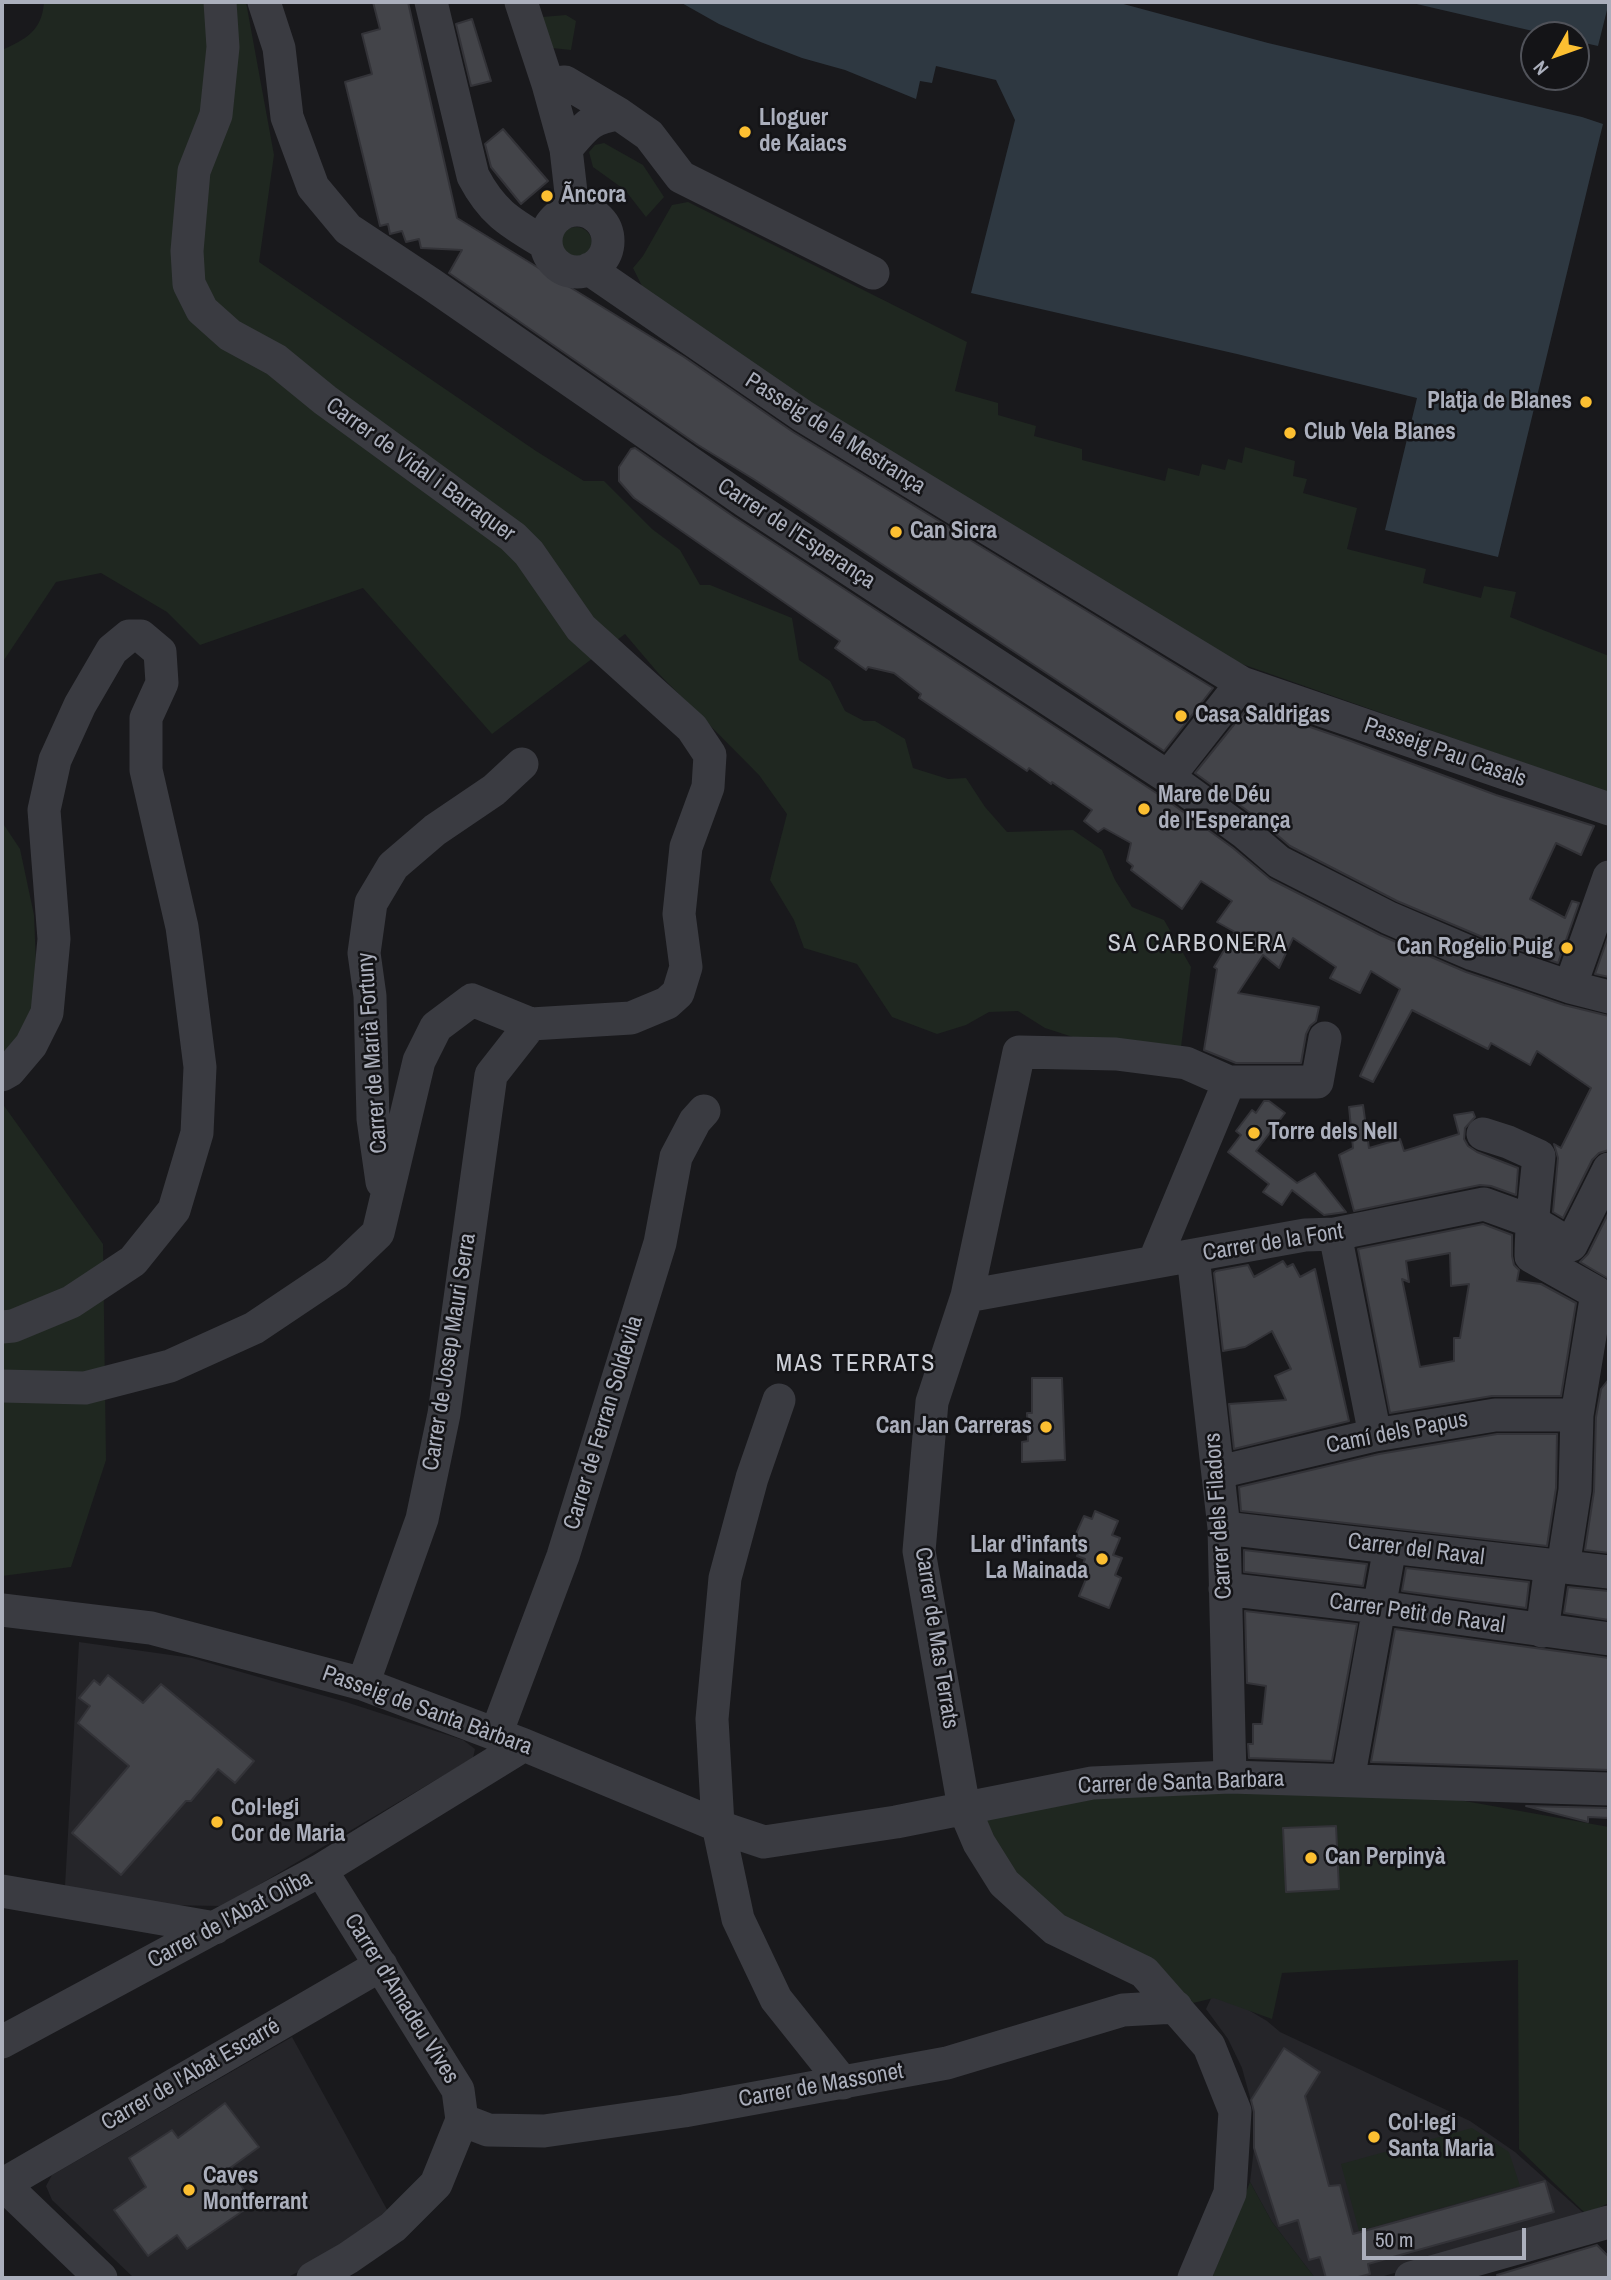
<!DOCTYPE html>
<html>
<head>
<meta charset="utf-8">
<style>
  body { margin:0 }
  #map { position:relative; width:1611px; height:2280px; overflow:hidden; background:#19191c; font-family:"Archivo Narrow",sans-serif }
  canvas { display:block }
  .frame { position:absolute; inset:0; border:4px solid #abafbc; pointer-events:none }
  .north { position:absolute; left:1520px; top:21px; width:70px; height:70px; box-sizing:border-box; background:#141417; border:2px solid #505259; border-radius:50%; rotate:230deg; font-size:19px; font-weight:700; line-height:28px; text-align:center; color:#abafbc }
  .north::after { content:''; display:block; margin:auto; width:24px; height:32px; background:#fcbf31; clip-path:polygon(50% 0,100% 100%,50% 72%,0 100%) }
  .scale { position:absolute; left:1362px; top:2228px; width:164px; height:32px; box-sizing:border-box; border:4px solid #abafbc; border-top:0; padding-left:9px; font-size:21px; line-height:24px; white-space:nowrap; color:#abafbc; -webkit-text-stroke:5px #141417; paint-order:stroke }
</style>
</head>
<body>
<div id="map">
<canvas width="1611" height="2280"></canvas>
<div class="frame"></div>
<div class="north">N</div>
<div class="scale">50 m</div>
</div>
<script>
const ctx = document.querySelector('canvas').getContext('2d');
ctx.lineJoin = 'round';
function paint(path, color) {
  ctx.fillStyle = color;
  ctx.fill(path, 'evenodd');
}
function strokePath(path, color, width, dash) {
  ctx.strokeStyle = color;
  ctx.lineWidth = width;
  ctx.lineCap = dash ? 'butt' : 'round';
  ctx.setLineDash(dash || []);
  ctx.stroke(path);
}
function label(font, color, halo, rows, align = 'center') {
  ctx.font = font + ' "Archivo Narrow",sans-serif';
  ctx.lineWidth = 5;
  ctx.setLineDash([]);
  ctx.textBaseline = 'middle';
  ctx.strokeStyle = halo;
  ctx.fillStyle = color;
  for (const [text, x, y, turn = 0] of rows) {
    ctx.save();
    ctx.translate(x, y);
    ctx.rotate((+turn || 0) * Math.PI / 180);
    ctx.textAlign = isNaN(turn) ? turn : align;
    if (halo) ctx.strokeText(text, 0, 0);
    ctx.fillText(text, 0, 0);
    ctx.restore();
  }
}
paint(new Path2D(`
  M79,1642L192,1658L346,1702L463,1740L475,1749L473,1758L223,1906L160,1905L65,1886Z
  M1215,1990L1267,2021L1280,2032L1470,2121L1515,2152L1589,2218L1377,2278H1315L1272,2222L1250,2182L1254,2148V2112L1242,2068L1228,2039L1206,2009Z
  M292,2037L390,2215L364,2239L286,2278H134L52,2200L46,2186L52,2175Z`), '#252529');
paint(new Path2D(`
  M44,2H246L274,155L259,262L536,451L584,481H604L652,529L680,550L700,585H710L792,618L799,660L830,681L845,711L864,721H875L905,739L913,768L948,779L966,778L985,807L1007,832L1073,830L1102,850L1115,880L1132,907L1164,920L1191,967L1181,1047L1082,1040L1045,1028L1018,1011L989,1012L966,1025L937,1034L892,1017L857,964L804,948L794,920L770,880L787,814L759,775L659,674L625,634L492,734L363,588L200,645L167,612L101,573L56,582L2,663V50C26,39 42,31 44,2Z
  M566,15L576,21L571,50L552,48L542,17Z
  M604,143L643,165L664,197L646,217L625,190L593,167L589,152L595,145Z
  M688,202L967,342L955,391L998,403V415L1036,426L1034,436L1082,449V460L1165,481L1168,468L1199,476L1202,464L1225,470L1228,459L1242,463L1245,447L1295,461L1293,476L1307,479L1303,493L1357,508L1347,549L1426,569L1423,583L1481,598L1484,586L1516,592L1510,617L1609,656V793L1239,663L653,308L633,268L643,256L672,205Z
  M560 243a16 16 0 1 1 32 0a16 16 0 1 1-32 0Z
  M2,822L20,849L34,915L37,988L30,1037L2,1056Z
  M2,1103L103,1244L106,1460L71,1567L2,1576Z
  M1348,1780L1609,1827V2203L1586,2214L1519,2149L1518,1960L1282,1973L1272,2019L1214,1998L1176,2007L1055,1929L964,1808Z
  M1472,2128L1509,2152L1520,2186L1359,2231L1341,2164Z
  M1250,2182L1272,2222L1315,2278H1212Z`), '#1f2720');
paint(new Path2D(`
  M680,2H1116L1268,43L1582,117L1603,124L1498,557L1385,530L1417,398L1237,354L971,293L1015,120L996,80L936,66L932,83L920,81L916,99L845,70L802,58L758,41L719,24Z
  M1408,2H1609L1598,46L1576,41V35H1550Z`), '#2e3841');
const building = new Path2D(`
  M373,2H408L457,218L684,357L793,432L1213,688L1164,751L755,480L698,445L449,273L462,250L421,248L419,239L406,242L402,231L390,234L388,224L380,226L345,82L372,74L362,34L380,29Z
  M472,19L491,81L471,86L456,24Z
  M503,129L548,181L521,204L491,167L485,144Z
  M635,448L734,517L1164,798L1233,848L1270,879L1380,935L1466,972L1564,1005L1609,1016V1150L1599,1153L1592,1160L1563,1218L1553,1212L1558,1158L1554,1144L1561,1148L1591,1088L1537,1051L1530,1065L1491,1043L1488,1049L1412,1010L1373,1082L1360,1076L1400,989L1371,971L1360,993L1330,978L1336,967L1293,938L1279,968L1263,955L1238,993L1319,1007L1316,1021L1310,1026L1306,1034L1301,1063H1236L1204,1050L1217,969L1214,967L1235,932L1217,922L1232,901L1201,881L1182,909L1131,870L1133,866L1127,861L1131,843L1104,828L1098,832L1084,821L1092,810L1052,782L1051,784L1029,768L1027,771L919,698L921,694L894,673L868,667L866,670L835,648L840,641L634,498L619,481V467L631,449Z
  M1249,706L1348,740L1496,795L1594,826L1581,855L1556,843L1530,899L1565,918L1572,901L1579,903L1558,963L1480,936L1397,901L1290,846L1256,817L1195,773Z
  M1609,934V977L1595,974Z
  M1264,1101H1269L1285,1113L1256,1151L1297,1183L1315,1173L1346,1212L1324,1215L1292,1190L1282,1205L1263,1192L1269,1184L1228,1152L1241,1135L1236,1131L1252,1110L1256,1113Z
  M1363,1105L1369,1148L1400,1139L1404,1151L1459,1134L1454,1115L1473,1112L1475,1117L1465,1128L1464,1139L1468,1146L1477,1152L1518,1168L1516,1195L1491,1186L1480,1185L1354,1211L1339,1155L1353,1148L1349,1107Z
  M1609,1212V1279L1580,1262L1588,1254Z
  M1483,1224L1512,1235V1256L1514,1265L1519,1270L1517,1281L1541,1284L1576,1303L1561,1396H1492L1390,1413L1358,1249ZM1450,1253L1451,1286L1469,1284L1460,1338H1454V1361L1420,1367L1402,1279L1409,1282L1406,1261Z
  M1283,1261L1287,1267L1293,1264L1300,1277L1315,1269L1349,1421L1234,1449L1229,1404L1286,1400L1275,1376L1291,1369L1272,1331L1245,1347L1223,1351L1214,1273L1216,1271L1248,1265L1254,1277Z
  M1032,1378H1062L1065,1460L1022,1462V1442L1028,1441L1027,1413H1032Z
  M1609,1379V1553L1585,1550L1594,1491L1596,1417L1601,1389Z
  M1497,1434H1557L1556,1488L1547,1546L1241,1511L1239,1487L1379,1454Z
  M1095,1511L1118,1521L1112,1535L1120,1538L1113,1555L1122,1558L1115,1575L1121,1578L1109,1608L1079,1596L1086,1579L1078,1576L1085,1559L1077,1556L1084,1540L1075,1536L1084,1516L1092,1519Z
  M1244,1550L1367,1564L1363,1586L1244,1572Z
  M1406,1568L1529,1582L1526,1608L1402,1591Z
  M1568,1587L1609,1591V1620L1564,1613Z
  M1245,1611L1357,1624L1332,1761L1249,1758L1248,1744H1253V1724H1262L1266,1686L1247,1683Z
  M1395,1629L1609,1658V1770L1371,1762Z
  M108,1675L143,1703L161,1684L254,1761L235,1783L218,1769L191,1801H186L121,1875L72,1833L129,1766L78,1723L90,1706L79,1698L94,1680L100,1685Z
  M1526,1806L1609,1808V1818L1588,1817V1822Z
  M1336,1826L1339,1889L1286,1892L1283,1828Z
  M1284,2048L1320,2072L1305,2096L1329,2186L1340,2185L1353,2234L1545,2181L1554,2212L1368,2264L1370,2274L1355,2278H1326L1320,2257L1309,2260L1298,2220L1279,2226L1254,2148V2112L1251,2100Z
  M225,2103L259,2147L230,2168L253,2204L187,2249L177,2235L148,2256L114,2210L146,2187L129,2158L172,2130L178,2138Z
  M1597,2245L1609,2257V2278H1498L1497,2275Z`);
paint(building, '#434449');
strokePath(building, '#333338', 2);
strokePath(new Path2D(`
  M264,2L279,48L287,117L313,187L348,229L431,284L745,501L1168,777L1245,833L1279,862L1389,918L1473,954L1570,987L1609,997
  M431,2L473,176C493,214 511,223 546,244
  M521,2L548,84L566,149L573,210
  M548,84L565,82L619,114C588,119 586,126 566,149
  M619,114L649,135L681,177L873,273
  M546 241a31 31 0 1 1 62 0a31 31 0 1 1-62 0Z
  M589,269L803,416L1242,683L1609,809
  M1168,777L1242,683
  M1570,987L1609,877
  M2,1075L9,1071L31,1045L47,1013L54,939L44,810L55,760L80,705L112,650L129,636H141L160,652L162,683L146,718V770L182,927L187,964L200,1067L197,1133L174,1210L133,1261L71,1302L13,1326L2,1327
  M1483,1134L1508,1142L1539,1156C1536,1189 1531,1222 1531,1256L1597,1293L1577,1415L1575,1490L1563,1567
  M382,1182L373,1119L370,996L364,953L371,903L393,866L435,830L494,790L522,764
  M1335,1234L1375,1435
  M1193,1256L1224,1528L1230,1777
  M1154,1262L1229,1082
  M967,1296L1305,1235L1335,1234L1484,1204L1531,1221L1571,1245L1609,1169
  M2,1386L85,1388L170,1366L254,1328L336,1273L378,1233L419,1061L436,1027L472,1000L531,1024L631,1018L667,1003L678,993L686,967L679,914L686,847L708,787L710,755L692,728L581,628L529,553L513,537L325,400L276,360L230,335L202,310L189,284L187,251L194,171L216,115L223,47L220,2
  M779,1400L752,1478L725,1578L712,1719L718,1825L738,1919L776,1999L843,2083
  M1219,1472L1375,1435L1495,1415H1577
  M1224,1528L1609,1572
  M1225,1589L1378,1607L1609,1639
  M2,1610L151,1628L363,1684L524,1745L731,1831L764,1842L896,1822L1092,1783L1230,1777L1609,1789
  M1542,1631L1551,1566
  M363,1684L422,1519L444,1414L491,1075L531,1024
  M496,1734L563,1556L660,1243L676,1157L695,1121L704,1111
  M1348,1780L1390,1547
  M2,1891L215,1928
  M2,2042L321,1870L524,1745
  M462,2120L488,2130L544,2131L684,2111L947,2063L1123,2010L1176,2007
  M3,2184L101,2278
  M2,2185L381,1965
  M313,2278L348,2258L393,2227L436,2184L462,2120L458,2090L321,1870
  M1194,2278L1230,2193L1235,2111L1209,2046L1144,1972L1055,1929L1004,1883L979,1843L964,1808L919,1551L932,1402L967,1296L1019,1052L1116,1054L1186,1063L1229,1082H1317L1325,1038
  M1411,2278L1609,2222`), '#3a3b41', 33);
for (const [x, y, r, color] of [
  [745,132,7,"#fcbf31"],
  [547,196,7,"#fcbf31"],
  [1586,402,7,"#fcbf31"],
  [1290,433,7,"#fcbf31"],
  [896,532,7,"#fcbf31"],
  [1181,716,7,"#fcbf31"],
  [1144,809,7,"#fcbf31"],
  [1567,948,7,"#fcbf31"],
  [1254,1133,7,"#fcbf31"],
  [1046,1427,7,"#fcbf31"],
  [1102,1559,7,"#fcbf31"],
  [217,1822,7,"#fcbf31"],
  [1311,1858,7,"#fcbf31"],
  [1374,2137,7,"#fcbf31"],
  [189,2190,7,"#fcbf31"]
]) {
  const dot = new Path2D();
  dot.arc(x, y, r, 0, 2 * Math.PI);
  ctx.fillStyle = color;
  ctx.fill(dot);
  strokePath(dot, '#141417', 2.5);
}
label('bold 23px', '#abafbc', '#141417', [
  ["Lloguer",759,119],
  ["de Kaiacs",759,145],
  ["Ãncora",561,196],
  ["Platja de Blanes",1572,402,"right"],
  ["Club Vela Blanes",1304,433],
  ["Can Sicra",910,532],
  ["Casa Saldrigas",1195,716],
  ["Mare de Déu",1158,796],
  ["de l'Esperança",1158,822],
  ["Can Rogelio Puig",1553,948,"right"],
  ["Torre dels Nell",1268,1133],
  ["Can Jan Carreras",1032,1427,"right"],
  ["Llar d'infants",1088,1546,"right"],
  ["La Mainada",1088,1572,"right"],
  ["Col·legi",231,1809],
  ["Cor de Maria",231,1835],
  ["Can Perpinyà",1325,1858],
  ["Col·legi",1388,2124],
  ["Santa Maria",1388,2150],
  ["Caves",203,2177],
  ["Montferrant",203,2203]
], 'left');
label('23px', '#abafbc', '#141417', [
  ["Passeig de la Mestrança",835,434,32],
  ["Carrer de Vidal i Barraquer",420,470,36],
  ["Carrer de l'Esperança",796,534,33],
  ["Passeig Pau Casals",1445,753,19],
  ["Carrer de Marià Fortuny",373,1053,-94],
  ["Carrer de la Font",1273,1243,-9],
  ["Carrer de Josep Mauri Serra",450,1352,-81],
  ["Carrer de Ferran Soldevila",604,1423,-73],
  ["Camí dels Papus",1397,1433,-11],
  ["Carrer dels Filadors",1219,1516,-94],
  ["Carrer del Raval",1416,1550,7],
  ["Carrer Petit de Raval",1417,1614,8],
  ["Carrer de Mas Terrats",936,1638,81],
  ["Passeig de Santa Bàrbara",427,1711,20],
  ["Carrer de Santa Barbara",1181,1783,-2],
  ["Carrer de l'Abat Oliba",230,1920,-28],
  ["Carrer d'Amadeu Vives",401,1999,58],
  ["Carrer de l'Abat Escarré",191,2075,-30],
  ["Carrer de Massonet",821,2086,-10]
]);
ctx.letterSpacing = '2px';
label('24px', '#cccfd7', '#141417', [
  ["SA CARBONERA",1198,945],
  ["MAS TERRATS",856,1365]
]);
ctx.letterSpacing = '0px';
</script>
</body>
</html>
